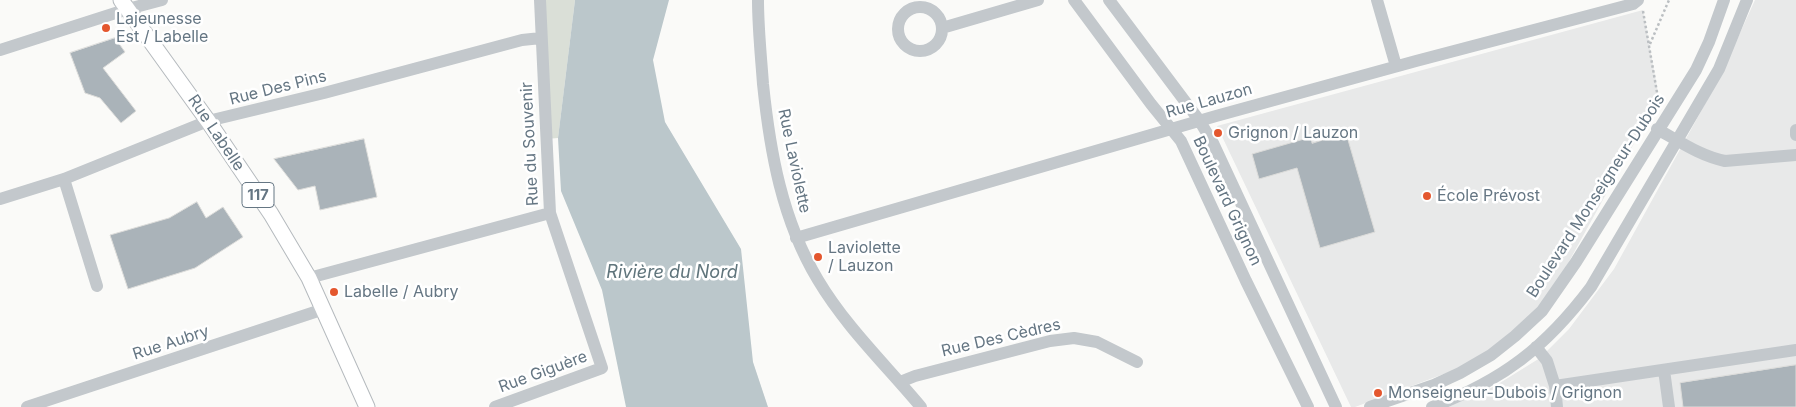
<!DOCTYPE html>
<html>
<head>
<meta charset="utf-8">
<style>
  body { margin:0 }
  canvas { display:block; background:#fafaf8 }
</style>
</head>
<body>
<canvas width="1796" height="407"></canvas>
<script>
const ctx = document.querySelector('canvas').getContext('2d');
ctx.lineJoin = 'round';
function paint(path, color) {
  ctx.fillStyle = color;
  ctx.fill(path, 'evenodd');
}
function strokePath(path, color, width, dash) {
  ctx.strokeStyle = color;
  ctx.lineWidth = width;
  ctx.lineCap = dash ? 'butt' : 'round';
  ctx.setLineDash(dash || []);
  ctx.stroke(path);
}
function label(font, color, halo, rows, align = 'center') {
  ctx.font = font + ' Inter,sans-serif';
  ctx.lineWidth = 5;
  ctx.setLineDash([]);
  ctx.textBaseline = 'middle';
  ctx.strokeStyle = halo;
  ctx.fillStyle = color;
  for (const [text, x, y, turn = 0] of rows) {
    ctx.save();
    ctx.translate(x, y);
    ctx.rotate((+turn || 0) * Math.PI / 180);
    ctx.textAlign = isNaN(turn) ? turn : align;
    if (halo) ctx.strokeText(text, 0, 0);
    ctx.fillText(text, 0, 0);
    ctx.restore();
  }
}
paint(new Path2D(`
  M1755,0H1796V407H1448L1495,386L1540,358L1569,329L1614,269L1720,77Z
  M1643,10L1659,98L1567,265L1531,322L1476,362L1355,407H1351L1217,126Z`), '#e8e9e9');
paint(new Path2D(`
  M540,0H575L558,138L546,139Z`), '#dadfd7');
paint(new Path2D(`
  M575,0H669L653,60L665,122L741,249L753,362L768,407H626L602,290L561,191L558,138Z`), '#bbc7cb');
const building = new Path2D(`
  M115,38L125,52L103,68L136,111L121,123L100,98L85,93L70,53Z
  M1346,133L1375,232L1320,248L1297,168L1259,179L1252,154L1311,137L1312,143Z
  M364,139L377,197L320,210L315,186L298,190L274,159Z
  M197,202L206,218L223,207L243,237L195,268L128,289L110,235L169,218Z
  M1796,365V407H1683L1680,383Z`);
paint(building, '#aab3b9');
strokePath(building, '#dcdcda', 1);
const major = new Path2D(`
  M121,0L208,121L271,214L309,278L367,407`);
strokePath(major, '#b5babe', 17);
strokePath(new Path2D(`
  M1643,11L1659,104
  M1650,44L1669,0`), '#bbbfc2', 2.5, [2.5, 2.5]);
strokePath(new Path2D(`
  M758,0C758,28 761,56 763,84C770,152 782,220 818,280C846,327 886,365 921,407
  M1074,0L1151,104L1181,141L1246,281L1308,407
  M1109,0L1199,120L1213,143L1336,407
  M1377,0L1396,66
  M898 29a22 22 0 1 1 44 0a22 22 0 1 1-44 0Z
  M942,28L1038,0
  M0,50L128,9L162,0
  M1657,129C1679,141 1700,156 1725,161L1796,155
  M1796,130V135
  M64,179L97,286
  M0,199L64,179L208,121L324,93L522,40L541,38
  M796,238L1216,116L1416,61L1633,4L1638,0
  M309,278L550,213
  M1536,347L1547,361L1555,386L1796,350
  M1664,370L1669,407
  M900,382L915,376L1050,341L1074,338L1097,342L1137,362
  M1555,386L1557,407
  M27,407L324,309
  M495,407L602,368L550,213L540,0
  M1370,407L1434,385L1460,373L1491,355L1515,336L1542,311L1576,262L1696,70L1709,42L1724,0
  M1432,407C1502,381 1546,347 1591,287L1719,69L1747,0`), '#c3c8cc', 12);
strokePath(major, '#fff', 15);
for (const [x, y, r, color] of [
  [106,28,5,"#e4572e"],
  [1218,133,5,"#e4572e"],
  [1427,196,5,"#e4572e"],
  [818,257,5,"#e4572e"],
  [334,292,5,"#e4572e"],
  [1378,393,5,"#e4572e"]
]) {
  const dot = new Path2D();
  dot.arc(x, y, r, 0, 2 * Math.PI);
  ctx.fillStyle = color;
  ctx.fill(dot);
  strokePath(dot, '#fff', 2);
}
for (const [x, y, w] of [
  [258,195,32]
]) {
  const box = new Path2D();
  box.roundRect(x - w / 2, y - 12.5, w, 25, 4);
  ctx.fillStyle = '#fff';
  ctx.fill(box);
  strokePath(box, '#657683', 1);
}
label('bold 15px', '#657683', null, [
  ["117",258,195]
]);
label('16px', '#657683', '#fff', [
  ["Lajeunesse",116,19],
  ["Est / Labelle",116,37],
  ["Grignon / Lauzon",1228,133],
  ["École Prévost",1437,196],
  ["Laviolette",828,248],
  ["/ Lauzon",828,266],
  ["Labelle / Aubry",344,292],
  ["Monseigneur-Dubois / Grignon",1388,393]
], 'left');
label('16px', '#657683', '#fff', [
  ["Rue Des Pins",278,88,-14],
  ["Rue Lauzon",1209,101,-16],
  ["Rue Labelle",216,133,56],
  ["Rue du Souvenir",530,144,-93],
  ["Rue Laviolette",794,161,78],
  ["Boulevard Monseigneur-Dubois",1596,196,-57],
  ["Boulevard Grignon",1227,201,65],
  ["Rue Des Cèdres",1001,338,-13],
  ["Rue Aubry",171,343,-18],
  ["Rue Giguère",543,372,-20]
]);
label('italic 18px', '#60757c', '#fff', [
  ["Rivière du Nord",672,273]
]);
</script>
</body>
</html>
